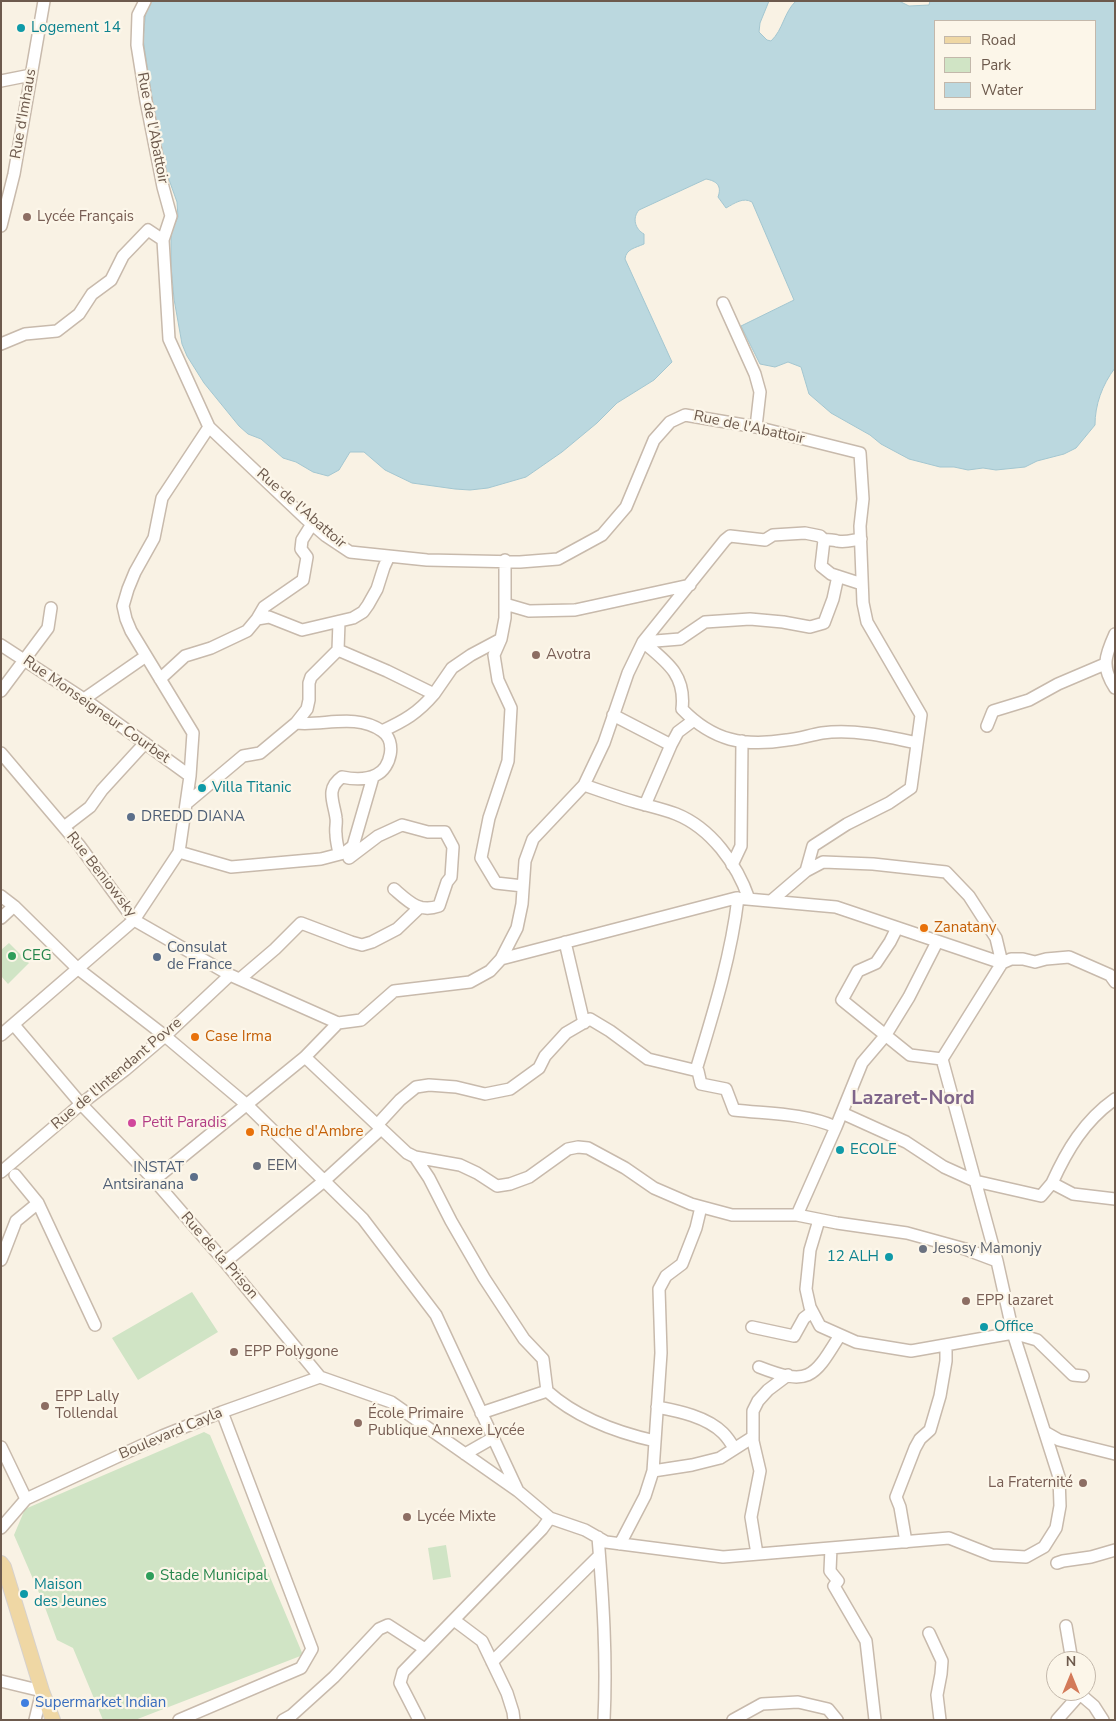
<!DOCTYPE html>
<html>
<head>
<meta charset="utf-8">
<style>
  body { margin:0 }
  #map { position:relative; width:1116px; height:1721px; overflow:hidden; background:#f9f2e4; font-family:"Nunito Sans",sans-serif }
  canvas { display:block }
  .frame { position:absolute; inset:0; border:2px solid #6d5a4d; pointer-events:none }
  .legend { position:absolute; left:934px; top:20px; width:162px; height:90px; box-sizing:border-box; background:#fcf6e9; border:1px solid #c3b8ab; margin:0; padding:6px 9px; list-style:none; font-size:15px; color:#6d5a4d }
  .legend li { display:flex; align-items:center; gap:10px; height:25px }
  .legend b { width:25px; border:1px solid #c3b8ab }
  .north { position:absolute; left:1046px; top:1651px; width:50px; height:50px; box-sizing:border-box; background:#fcf6e9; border:1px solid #c3b8ab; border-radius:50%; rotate:0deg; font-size:14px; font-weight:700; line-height:20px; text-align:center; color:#6d5a4d }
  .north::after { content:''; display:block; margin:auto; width:18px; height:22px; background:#d37a59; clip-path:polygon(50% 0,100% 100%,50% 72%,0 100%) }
</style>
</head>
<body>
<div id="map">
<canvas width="1116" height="1721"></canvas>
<div class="frame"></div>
<ul class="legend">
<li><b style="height:6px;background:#efd7a4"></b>Road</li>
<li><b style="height:14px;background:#d0e4c5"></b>Park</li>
<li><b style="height:14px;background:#bbd8df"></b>Water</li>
</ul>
<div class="north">N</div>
</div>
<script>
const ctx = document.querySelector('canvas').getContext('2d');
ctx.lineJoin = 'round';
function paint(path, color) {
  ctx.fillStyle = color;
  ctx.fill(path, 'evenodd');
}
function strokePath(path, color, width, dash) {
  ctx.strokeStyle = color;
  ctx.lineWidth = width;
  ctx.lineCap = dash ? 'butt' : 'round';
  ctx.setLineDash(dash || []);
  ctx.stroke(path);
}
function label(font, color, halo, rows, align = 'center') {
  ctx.font = font + ' "Nunito Sans",sans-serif';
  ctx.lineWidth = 4.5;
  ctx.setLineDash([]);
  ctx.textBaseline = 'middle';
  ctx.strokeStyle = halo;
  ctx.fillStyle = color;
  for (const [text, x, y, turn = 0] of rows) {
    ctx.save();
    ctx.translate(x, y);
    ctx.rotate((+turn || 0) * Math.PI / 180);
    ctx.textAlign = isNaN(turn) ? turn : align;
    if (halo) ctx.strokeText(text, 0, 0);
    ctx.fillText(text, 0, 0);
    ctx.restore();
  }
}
paint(new Path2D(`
  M9,943L29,963L8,984L1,976V950Z
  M192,1292L218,1332L138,1380L112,1338Z
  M204,1432L210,1435L303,1655L135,1720H103L73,1648L57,1640L43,1602L14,1535L25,1509Z
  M446,1545L451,1577L433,1580L428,1548Z`), '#d0e4c5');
const water = new Path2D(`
  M150,1H769L760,23L759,32L767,40L771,41C783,30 784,12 796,1H899L909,6L929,5L930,1H1115V368C1102,385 1095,405 1095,425L1076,448L1064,454L1037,461L1025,467L996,470L983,468L968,470L954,467H940L909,459L881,444L870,435L831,413L809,394L801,367L788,362L775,367L760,364L741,326L794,300L752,202C743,197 735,203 726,208L718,197C722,186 717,181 706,179L639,210C632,218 635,229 644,234V244C635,248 626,249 625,259L672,362L654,380L617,403L597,423L562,452L526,477L488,488L470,490L455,489L412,483L385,470L364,452H350L339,470L328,476L313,472L296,462L283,458L261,439L248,434L239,426L204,383L187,356L182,344L174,299L171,266V232L178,217L177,202L161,157L143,39L146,10ZM935,21H1095V109H935Z`);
paint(water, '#bbd8df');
strokePath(water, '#a3c6d0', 1);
const minor = new Path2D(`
  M145,1L138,15L137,45L146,101L163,187L171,216L163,240L169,339L209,427L305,518L326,536L350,552L427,560L520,562L558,559L602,535L626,507L654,440L670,422L685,415L756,427L860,453L863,499L860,526L863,603L867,622L921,715L911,788L889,803L847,824L813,846L806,871
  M1,81L31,75
  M1,226L14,174L44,1
  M723,303L755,374L760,392L756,427
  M1,344L25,334L57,331L79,314L92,294L111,280L123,256L148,230L163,240
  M824,540L821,566L831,574L862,584
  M505,560V618L501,639L494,655L498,680L511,708L508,761L489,818L481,858L496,883L523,886
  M505,604L529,611L575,610L690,585
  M257,619L269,617L302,630L353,618L363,612L368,605L377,589L384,567L389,556
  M1115,634C1105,656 1101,667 1115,688
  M643,642C667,662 686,675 682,709C713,741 744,747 787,740C799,739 810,735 822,733C854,729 885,736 917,743
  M643,642L680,639L705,622L750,619L783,622L810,627L824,623L833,599L838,576
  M1,645L84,699L190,776
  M338,650L339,622
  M160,679L185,656L211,648L247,631L257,619L264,607L303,580L307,557L301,549L302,540L312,524
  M1,691L48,628L51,608
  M84,699L146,656
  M613,715L671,745
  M296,723C324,726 356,713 382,731C397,741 391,768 376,775C366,780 352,779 342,777C325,789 334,802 336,818C337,823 335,828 336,834C336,841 338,847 339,854
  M987,726L993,711L1029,700L1058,684L1105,664
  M382,731C404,721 418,713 434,694
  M1,753L79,845L134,920L230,975L338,1023L361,1020L394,991L470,982L490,971L501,959L736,898L836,907L1002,963L942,1059L997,1261L1013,1333L1059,1477L1060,1506L1056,1528L1044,1547L1026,1557L992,1555L949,1538L723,1557L606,1542L585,1530L550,1518L518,1491L391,1402L320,1377
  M584,785C601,791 618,797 635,802C649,806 663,809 676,814C711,828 737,864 749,899
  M187,803L243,756L260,753L296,723L307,709L309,700V683L311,677L338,650L387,671L434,694L452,668L471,655L501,639
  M645,805L671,745L678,732L694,720
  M64,827L90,807L102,790L145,743
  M179,852L231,867L321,859L344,853L353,846L373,777
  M349,858L378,836L402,825L428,832H445L453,847L451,877L447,882L439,906C419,913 409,902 394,889
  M732,865L741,846L742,741
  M1,896L14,906L77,968L165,1036L247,1105L363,1219L436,1315L517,1489
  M771,901L806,871L823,862L873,864L946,872L969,896L996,938L1002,963L1011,959H1023L1035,962L1046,959L1069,957L1110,975L1115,982
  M1,918L14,906
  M897,928L890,942L876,963L858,971L842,1000L910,1055L942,1059
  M565,942L584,1023
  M501,959L517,928L522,904L525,861L533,839L584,785L604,743L628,673L643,642L725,540L730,536L765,540L773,535L805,533L820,536L824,540C830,539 832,540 837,541C845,543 853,540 861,539
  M241,978L275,949L301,923L351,942L362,945L372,942L397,929L420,907
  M14,1025L81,1104L154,1180L225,1262L320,1377
  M1,1035L134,920L179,852L190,776L193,733L131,631L126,619L123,606L128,589L135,572L154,538L162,498L209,427
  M305,1057L407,1153L415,1157L460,1165L477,1173L497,1186L510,1184L529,1177L568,1149L578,1147L588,1148L625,1168L654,1188L691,1204L732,1215H797L837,1223L907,1233L965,1249L997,1261
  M696,1070C713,1014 731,957 738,898
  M842,1113L906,1142L944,1167L975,1181L1041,1196L1052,1183L1073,1194L1115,1199
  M377,1125L400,1100L416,1087L429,1085L456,1087L485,1094L510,1089L539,1068L545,1056L566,1033L590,1019L610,1031L648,1059L698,1071L701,1084L726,1089L734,1110C770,1114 803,1113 836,1127
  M415,1157L429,1178L451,1221L484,1278L524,1339L543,1359L547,1391L481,1413
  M1,1172L81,1104L125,1070L165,1036L230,975
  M15,1175L38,1203L95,1325
  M154,1180L305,1057L338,1023
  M1052,1183C1067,1150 1084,1121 1115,1099
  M797,1215L836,1127L862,1063L885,1036L909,997L937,942
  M819,1220L810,1250L806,1289L810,1307L820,1326L856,1342L911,1351L1013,1333L1037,1340L1073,1375L1083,1376
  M1,1260L16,1221L38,1203
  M225,1262L324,1181L381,1129
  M752,1327L794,1336L804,1318L812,1312
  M759,1367C810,1387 814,1377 840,1335
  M547,1391C577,1418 615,1432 655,1441
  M657,1407C679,1411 707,1417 723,1433C727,1437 731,1443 734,1448
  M1045,1432L1059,1440L1115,1454
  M1,1447L26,1499
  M465,1454L493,1438
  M653,1471L692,1465L720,1458L753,1437
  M1,1528L26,1499L162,1436L222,1412L320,1377
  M598,1537C603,1598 607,1659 604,1720
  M906,1542L900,1507L896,1497L915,1448L920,1439L930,1430L940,1396L946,1361V1346
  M620,1544L645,1496L653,1471L661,1353L659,1289L666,1276L682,1264L696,1228L701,1207
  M831,1548L830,1571L838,1581L834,1586L866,1641L875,1720
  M757,1554L751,1517L760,1471L753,1441V1411L758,1401L768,1390L788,1375
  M1057,1563L1063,1561L1091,1557L1115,1550
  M454,1620L482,1641L507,1693L513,1712L514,1720
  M1066,1626L1072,1661
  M929,1633L942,1661L941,1674L937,1695L940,1720
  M492,1662L599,1556
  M1,1681L42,1691L35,1720
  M1079,1691L1080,1694L1094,1706L1103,1720
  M179,1720L301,1668L312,1649L222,1412
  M283,1720L292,1715L334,1677L379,1629L388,1625L425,1649
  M419,1720L400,1683L403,1672L542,1529L550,1518
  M733,1720L762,1704L798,1702L828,1709L837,1720
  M1057,1720L1080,1694`);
const major = new Path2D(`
  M1,1563L4,1567L42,1691L53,1720`);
strokePath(minor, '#c8baac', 14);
strokePath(major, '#d6d1cd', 16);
strokePath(minor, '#fff', 11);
strokePath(major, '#efd7a4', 14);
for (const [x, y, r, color] of [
  [21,28,5,"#0f9aa8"],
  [27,217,5,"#8d6e63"],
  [536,655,5,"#8d6e63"],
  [202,788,5,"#0f9aa8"],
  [131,817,5,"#5c6f8a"],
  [924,928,5,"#e8710a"],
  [12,956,5,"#2e9e5b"],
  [157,957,5,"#5c6f8a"],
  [195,1037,5,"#e8710a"],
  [132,1123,5,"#d1479c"],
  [250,1132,5,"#e8710a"],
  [840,1150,5,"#0f9aa8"],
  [257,1166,5,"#6b7280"],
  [194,1177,5,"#5c6f8a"],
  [923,1249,5,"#6b7280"],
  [889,1257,5,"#0f9aa8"],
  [966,1301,5,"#8d6e63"],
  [984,1327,5,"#0f9aa8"],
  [234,1352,5,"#8d6e63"],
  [45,1406,5,"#8d6e63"],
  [358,1423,5,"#8d6e63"],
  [1083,1483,5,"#8d6e63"],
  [407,1517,5,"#8d6e63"],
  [150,1576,5,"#2e9e5b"],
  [24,1594,5,"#0f9aa8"],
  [25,1703,5,"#3f7fe0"]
]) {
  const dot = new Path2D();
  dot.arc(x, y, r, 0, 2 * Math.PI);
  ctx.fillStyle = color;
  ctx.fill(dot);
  strokePath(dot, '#fcf6e9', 2);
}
label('15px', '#0d838f', '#fcf6e9', [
  ["Logement 14",31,28],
  ["Villa Titanic",212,788],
  ["ECOLE",850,1150],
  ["12 ALH",879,1257,"right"],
  ["Office",994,1327],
  ["Maison",34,1585],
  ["des Jeunes",34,1602]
], 'left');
label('15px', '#6d5a4d', '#fcf6e9', [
  ["Rue d'Imhaus",24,114,-80],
  ["Rue de l'Abattoir",152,128,79],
  ["Rue de l'Abattoir",749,428,12],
  ["Rue de l'Abattoir",301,509,41],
  ["Rue Monseigneur Courbet",96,710,35],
  ["Rue Beniowsky",101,875,52],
  ["Rue de l'Intendant Povre",117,1074,-40],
  ["Rue de la Prison",219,1256,49],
  ["Boulevard Cayla",171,1434,-23]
]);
label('15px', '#785e54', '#fcf6e9', [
  ["Lycée Français",37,217],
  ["Avotra",546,655],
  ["EPP lazaret",976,1301],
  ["EPP Polygone",244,1352],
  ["EPP Lally",55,1397],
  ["Tollendal",55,1414],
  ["École Primaire",368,1414],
  ["Publique Annexe Lycée",368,1431],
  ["La Fraternité",1073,1483,"right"],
  ["Lycée Mixte",417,1517]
], 'left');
label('15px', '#4e5e75', '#fcf6e9', [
  ["DREDD DIANA",141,817],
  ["Consulat",167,948],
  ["de France",167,965],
  ["INSTAT",184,1168,"right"],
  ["Antsiranana",184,1185,"right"]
], 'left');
label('15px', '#c56008', '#fcf6e9', [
  ["Zanatany",934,928],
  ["Case Irma",205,1037],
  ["Ruche d'Ambre",260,1132]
], 'left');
label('15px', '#27864d', '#fcf6e9', [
  ["CEG",22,956],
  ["Stade Municipal",160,1576]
], 'left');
label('15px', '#b23c85', '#fcf6e9', [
  ["Petit Paradis",142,1123]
], 'left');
label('15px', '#5b616d', '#fcf6e9', [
  ["EEM",267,1166],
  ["Jesosy Mamonjy",933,1249]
], 'left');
label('15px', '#366cbe', '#fcf6e9', [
  ["Supermarket Indian",35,1703]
], 'left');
label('bold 20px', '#7f658a', '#fcf6e9', [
  ["Lazaret-Nord",913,1099]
]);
</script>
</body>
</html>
